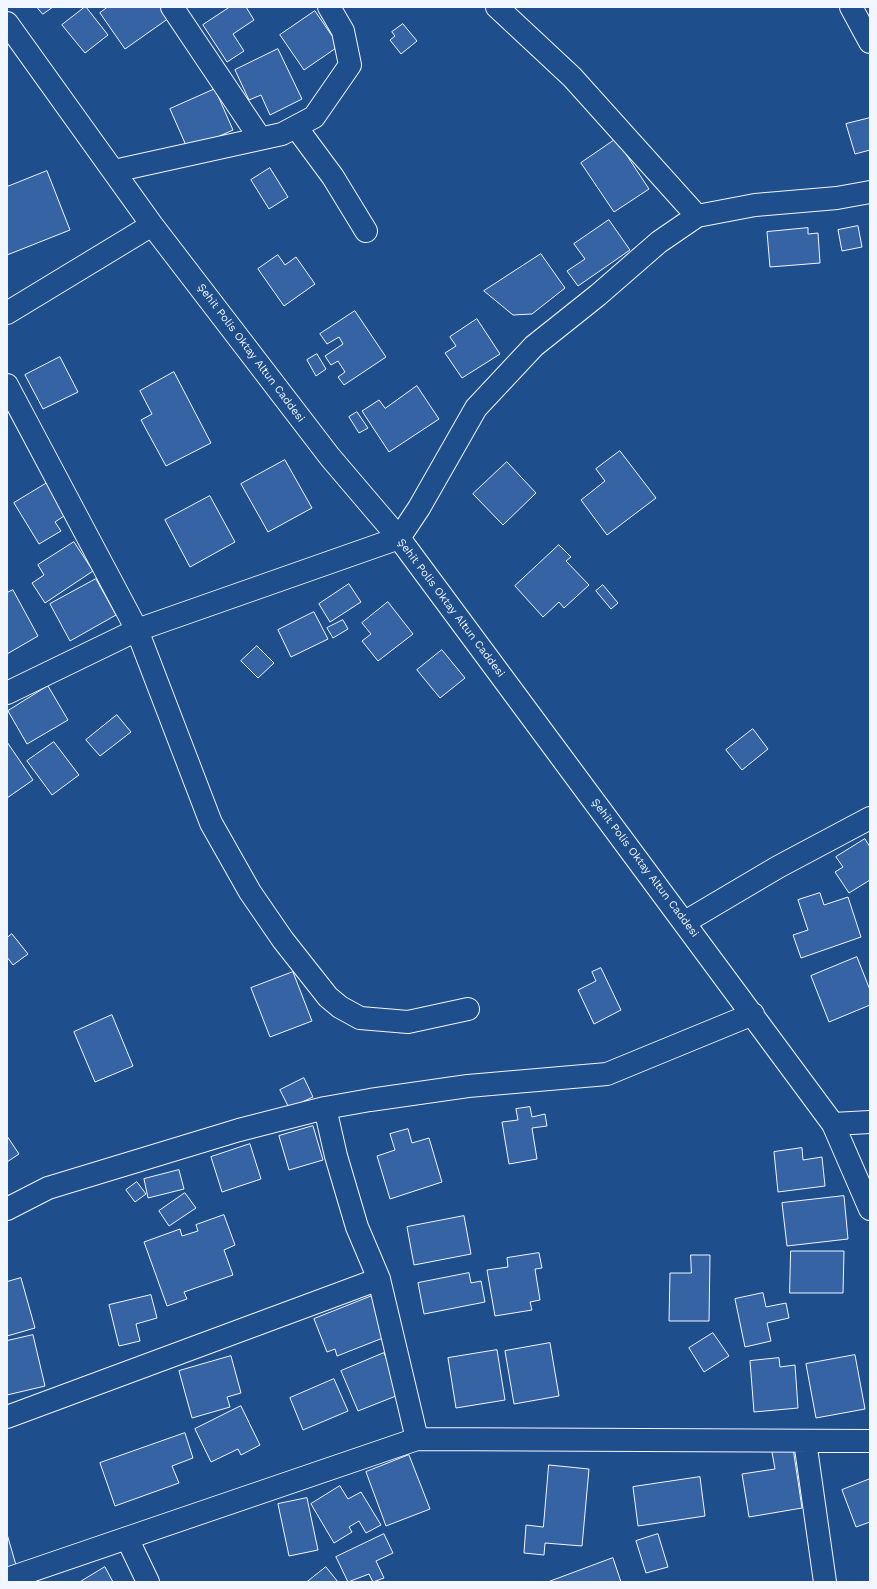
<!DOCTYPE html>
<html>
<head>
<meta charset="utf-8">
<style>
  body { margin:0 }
  #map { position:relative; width:877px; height:1589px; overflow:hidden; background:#1f4e8c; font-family:"Work Sans",sans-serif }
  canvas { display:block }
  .frame { position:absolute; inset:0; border:8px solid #f2f6ff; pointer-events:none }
</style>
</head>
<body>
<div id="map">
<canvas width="877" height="1589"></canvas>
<div class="frame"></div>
</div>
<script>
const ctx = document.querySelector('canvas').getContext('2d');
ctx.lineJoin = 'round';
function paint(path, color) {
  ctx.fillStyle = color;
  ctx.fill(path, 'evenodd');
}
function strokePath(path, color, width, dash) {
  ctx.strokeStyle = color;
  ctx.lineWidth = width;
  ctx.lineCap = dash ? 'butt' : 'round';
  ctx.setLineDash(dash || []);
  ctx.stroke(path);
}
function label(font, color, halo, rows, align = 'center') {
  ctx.font = font + ' "Work Sans",sans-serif';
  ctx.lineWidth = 3;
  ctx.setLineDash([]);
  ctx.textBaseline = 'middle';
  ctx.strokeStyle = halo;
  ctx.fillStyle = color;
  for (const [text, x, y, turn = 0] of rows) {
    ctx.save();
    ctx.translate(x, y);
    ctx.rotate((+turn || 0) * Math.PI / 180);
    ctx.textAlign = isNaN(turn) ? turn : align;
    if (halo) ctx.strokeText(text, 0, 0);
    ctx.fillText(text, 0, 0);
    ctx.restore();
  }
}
const building = new Path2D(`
  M37,7H53L43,14Z
  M85,7H86L108,35L85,53L62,25Z
  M108,7H161L169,18L125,49L100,13Z
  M230,7H246L254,20L233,34L244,51L227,62L203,25Z
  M315,11L339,46L304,70L280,35Z
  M403,24L417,41L401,54L390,40L395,36L392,32Z
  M278,49L302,99L270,115L261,95L249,100L235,70Z
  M215,89L233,130L188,150L170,109Z
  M870,118V150L855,154L846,124Z
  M616,139L649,189L614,212L581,163Z
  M270,168L288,197L269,209L251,180Z
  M47,171L70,230L7,255V187Z
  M609,220L630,250L578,286L567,271L585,259L574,244Z
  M858,226L862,247L842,251L838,230Z
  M808,228V234L818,233L820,263L770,267L767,232Z
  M541,254L565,288L532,314L513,315L484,291Z
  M278,255L285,265L296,257L315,284L284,306L258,269Z
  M355,311L386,357L344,385L338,377L345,372L338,361L331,365L325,356L343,344L339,337L327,344L320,334Z
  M477,319L500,354L462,378L445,353L456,346L450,337Z
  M317,354L326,369L316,376L307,360Z
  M60,357L78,392L43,409L25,375Z
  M174,372L211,443L166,466L141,420L152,414L140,391Z
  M417,386L439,419L389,452L362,411L379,400L385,408Z
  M357,412L368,428L359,433L349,417Z
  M620,451L656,498L607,535L581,500L605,481L596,469Z
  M285,460L312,508L268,532L241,484Z
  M507,462L536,493L503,525L473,494Z
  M47,483L67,514L55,522L61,531L39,544L14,503Z
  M210,496L235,542L190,567L165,520Z
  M74,542L93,571L45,603L32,583L44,575L38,565Z
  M559,545L571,557L566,561L589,585L564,608L559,602L543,617L515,586Z
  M96,579L116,615L70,641L50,604Z
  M349,584L361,602L330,622L319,604Z
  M603,585L618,603L611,609L596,591Z
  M13,590L38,636L7,654V593Z
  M388,602L413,634L378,661L362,641L371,634L362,623Z
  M314,612L328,639L291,657L278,630Z
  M343,620L348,629L333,638L327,628Z
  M257,646L274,663L258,678L241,661Z
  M442,650L465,678L440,698L417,670Z
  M48,686L68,720L27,744L8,711Z
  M117,715L131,732L100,756L86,740Z
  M753,729L768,749L742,770L726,750Z
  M7,742L33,780L7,798Z
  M54,742L79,775L52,795L27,761Z
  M865,839L870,847V880L849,893L835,872L843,867L836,857Z
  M820,893L824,905L848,897L861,937L801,958L793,935L808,930L798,900Z
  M12,934L28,954L13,965L7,957V938Z
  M857,957L870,990V1005L829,1022L811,976Z
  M601,968L621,1010L594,1024L578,990L596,981L592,972Z
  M293,972L312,1021L270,1037L251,988Z
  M112,1015L133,1066L95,1082L74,1032Z
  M304,1078L313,1097L289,1108L280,1090Z
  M530,1107L532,1117L545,1114L547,1126L532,1128L537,1159L509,1164L502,1122L518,1120L516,1109Z
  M313,1126L323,1160L289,1170L279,1136Z
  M408,1129L412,1143L429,1138L442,1182L390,1199L377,1156L395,1150L390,1134Z
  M7,1136L19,1154L7,1162Z
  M250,1144L261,1179L222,1192L211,1157Z
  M802,1148L803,1160L822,1157L825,1186L778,1192L774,1152Z
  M179,1170L184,1189L148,1198L144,1179Z
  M137,1182L146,1194L135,1202L126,1190Z
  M185,1193L196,1208L169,1226L159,1211Z
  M844,1196L848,1239L787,1246L782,1203Z
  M224,1215L235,1245L224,1250L233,1275L184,1292L187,1299L167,1306L144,1242L180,1229L182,1236L198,1231L196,1225Z
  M464,1216L471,1254L414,1265L407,1227Z
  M791,1251H844L843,1293H790Z
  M539,1253L542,1268L535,1269L540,1300L530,1302L532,1310L495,1316L487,1270L508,1267L507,1258Z
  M691,1255H710L709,1321H669L670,1273H691Z
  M469,1273L471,1283L481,1281L485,1302L424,1314L418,1283Z
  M21,1278L35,1328L7,1336V1282Z
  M763,1293L766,1307L786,1303L789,1318L767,1323L771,1341L745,1347L735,1299Z
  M151,1295L157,1318L136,1324L140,1341L119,1346L109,1305Z
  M372,1296L388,1336L337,1356L335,1349L327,1352L314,1319Z
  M713,1333L729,1356L704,1372L689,1348Z
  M33,1335L45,1386L7,1395V1341Z
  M550,1343L559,1396L514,1404L505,1351Z
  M497,1350L505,1400L456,1408L448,1358Z
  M384,1353L401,1394L358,1411L341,1371Z
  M855,1355L865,1409L816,1418L806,1364Z
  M231,1356L241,1393L227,1397L230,1407L192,1418L179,1371Z
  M779,1358L780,1367L795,1365L798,1408L754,1412L750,1361Z
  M334,1379L348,1411L303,1430L290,1398Z
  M241,1406L260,1445L241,1455L238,1449L211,1462L195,1429Z
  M185,1433L193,1458L172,1466L179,1483L115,1506L100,1463Z
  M793,1448L802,1508L749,1517L742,1474L775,1469L772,1452Z
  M409,1455L430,1509L386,1526L366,1472Z
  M549,1465L589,1469L582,1546L545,1543L544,1555L524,1553L526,1525L543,1527Z
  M700,1477L705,1516L638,1526L633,1487Z
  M870,1479V1522L856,1527L842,1490Z
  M340,1486L348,1499L361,1492L381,1525L366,1533L359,1521L349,1527L352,1532L334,1543L311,1504Z
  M307,1498L318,1550L289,1556L278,1504Z
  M7,1534L16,1565L7,1567Z
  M384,1534L393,1553L376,1561L384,1578L373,1582L369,1574L348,1582L336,1557Z
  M658,1534L668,1567L646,1573L636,1541Z
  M613,1558L621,1582H548Z
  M105,1567L113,1582H80Z
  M326,1567L338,1582H307Z`);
paint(building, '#3563a3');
strokePath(building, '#f2f6ff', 1);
const minor = new Path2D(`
  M172,7L260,138
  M497,7L572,77L697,216
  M851,7L870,42
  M7,23L152,225L330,457L399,538L833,1124L870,1209
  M296,127L333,177L366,231
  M114,171L282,134L314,117L350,65L343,31L329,7
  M7,313L152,225
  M7,385L137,630L211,823L250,892L283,940L328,997L340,1007L360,1018L408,1022L468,1009
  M7,693L137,630L399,538L419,508L476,408L534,346L598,295L659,242L697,216L755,205L837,198L870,192
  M685,922L778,867L870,818
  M325,1108L370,1100L468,1086L607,1074L753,1014
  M833,1124L870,1122
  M7,1209L48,1188L239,1130L325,1108L336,1156L357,1227L379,1279L417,1439
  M7,1417L379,1279
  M805,1441L825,1582
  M127,1538L148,1582
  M7,1579L417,1439L870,1441`);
strokePath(minor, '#f2f6ff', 24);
strokePath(minor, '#1f4e8c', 22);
label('11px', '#f2f6ff', '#1f4e8c', [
  ["Şehit Polis Oktay Altun Caddesi",251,353,53],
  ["Şehit Polis Oktay Altun Caddesi",451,608,53],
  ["Şehit Polis Oktay Altun Caddesi",645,868,53]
]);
</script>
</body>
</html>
